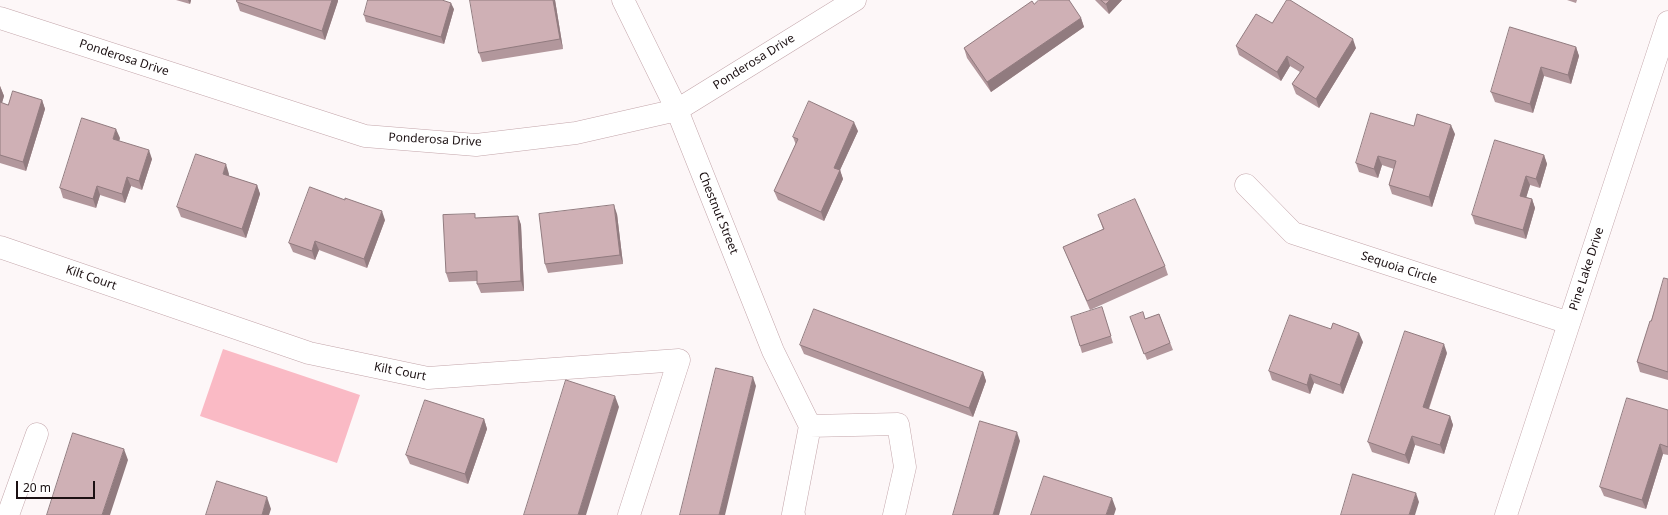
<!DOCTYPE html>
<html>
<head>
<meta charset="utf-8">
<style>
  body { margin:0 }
  #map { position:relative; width:1668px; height:515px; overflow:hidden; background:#fdf7f8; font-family:"Noto Sans",sans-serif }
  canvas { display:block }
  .scale { position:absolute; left:16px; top:481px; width:79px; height:18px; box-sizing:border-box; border:2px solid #1b1012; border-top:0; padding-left:5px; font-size:12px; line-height:14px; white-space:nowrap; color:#1b1012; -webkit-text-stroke:3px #fff; paint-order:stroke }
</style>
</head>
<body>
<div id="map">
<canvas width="1668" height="515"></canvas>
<div class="scale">20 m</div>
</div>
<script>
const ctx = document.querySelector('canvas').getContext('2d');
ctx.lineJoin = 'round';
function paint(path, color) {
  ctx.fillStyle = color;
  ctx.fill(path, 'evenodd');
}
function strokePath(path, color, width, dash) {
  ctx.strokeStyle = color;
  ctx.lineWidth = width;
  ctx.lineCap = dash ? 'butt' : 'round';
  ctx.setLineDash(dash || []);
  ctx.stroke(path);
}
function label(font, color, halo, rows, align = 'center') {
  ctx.font = font + ' "Noto Sans",sans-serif';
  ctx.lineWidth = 3;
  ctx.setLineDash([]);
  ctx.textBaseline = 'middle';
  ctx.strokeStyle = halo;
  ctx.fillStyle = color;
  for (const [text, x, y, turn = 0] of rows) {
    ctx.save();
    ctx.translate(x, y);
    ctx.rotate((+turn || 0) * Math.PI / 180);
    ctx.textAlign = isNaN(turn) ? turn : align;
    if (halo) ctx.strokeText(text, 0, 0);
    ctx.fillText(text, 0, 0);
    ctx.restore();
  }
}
paint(new Path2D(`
  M223,349L360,395L337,463L200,416Z`), '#fabac5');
const minor = new Path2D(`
  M623,0L677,110L773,351L810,426
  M0,18L365,136L476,145L576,133L677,110L855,0
  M1246,185L1293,233L1569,323
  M0,247L309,353L428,378L679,360L629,515
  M8,515L37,434
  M794,515L793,514L810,426L898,424L905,467L894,515
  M1506,515L1668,22`);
strokePath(minor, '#c3a5aa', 23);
strokePath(minor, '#fff', 22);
paint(new Path2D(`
  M176,0H191L190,4Z
  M237,0H338V1L325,40L240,11L237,2Z
  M555,0L563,49L482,62L479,53Z
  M1095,0H1122L1109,14Z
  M1567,0H1577L1576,3Z
  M1034,4L1081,18L1084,27L991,92L967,58L964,48Z
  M454,9L444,44L366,22L364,15Z
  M1236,46L1356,48L1319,108L1296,94L1292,84L1300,72L1290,66L1281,81L1239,55Z
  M1576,47L1579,56L1571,84L1544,76L1533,113L1495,102L1491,92Z
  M0,86L4,96L2,103L8,105L42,100L45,109L26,171L0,163Z
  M1414,126L1455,134L1432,207L1392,194L1389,185L1394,169L1382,165L1378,178L1359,172L1356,163Z
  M858,131L840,170L843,179L824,221L778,200L774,191L796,145L793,137Z
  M120,138L119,141L152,159L142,190L131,186L125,203L100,195L96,208L63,198L60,188Z
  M1544,155L1547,164L1540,188L1530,185L1526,197L1532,199L1535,208L1526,239L1475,224L1472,215Z
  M229,174V176L257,185L260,194L246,238L181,217L177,207Z
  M617,214L623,264L548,273L545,264Z
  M1098,215L1165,266L1168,275L1090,310L1067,256L1063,247L1103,229Z
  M518,216L521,225L524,291L481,293L477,284V281L449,282L446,273L476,218Z
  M385,220L367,268L319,250L315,260L293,252L289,243Z
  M1668,279V380L1640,372L1637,362L1651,321Z
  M1104,314L1113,343L1082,353L1080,346Z
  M1159,314L1173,350L1147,360L1130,317L1145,319Z
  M1363,342L1343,394L1314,383L1310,394L1272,380L1269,371Z
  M800,345L983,372L986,381L973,417L804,354Z
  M1447,353L1429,409L1450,416L1453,425L1444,454L1415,445L1409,464L1372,452L1368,442Z
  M1668,410V455L1663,454L1646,509L1604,496L1600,487Z
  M484,419L487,429L468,484L410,464L406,455Z`), '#b2979c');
paint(new Path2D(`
  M188,0H191L190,4Z
  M332,0H338V1L325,40L322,31Z
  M553,0H555L563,49L560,39Z
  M1110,0H1122L1109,14L1106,4Z
  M451,3L454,9L444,44L441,37Z
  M1081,18L1084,27L991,92L987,82Z
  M1353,39L1356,48L1319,108L1316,99Z
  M1576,47L1579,56L1571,84L1568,75Z
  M1287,56L1290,66L1281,81L1277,72Z
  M1541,67L1544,76L1533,113L1530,104Z
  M0,86L4,96L0,109Z
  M42,100L45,109L26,171L23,162Z
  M854,122L858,131L840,170L843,179L824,221L821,212L834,168Z
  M1451,125L1455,134L1432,207L1429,197Z
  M116,129L120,138L117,148L113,139Z
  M149,150L152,159L142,190L139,181Z
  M1544,155L1547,164L1540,188L1536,179Z
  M1378,156L1382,165L1378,178L1374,169Z
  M226,164L229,174L226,183L223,174Z
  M1526,176L1530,185L1524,205L1520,196Z
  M127,177L131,186L125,203L122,194Z
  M257,185L260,194L246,238L242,229Z
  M97,186L100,195L96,208L93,199Z
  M1532,199L1535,208L1526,239L1523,230Z
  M614,205L617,214L623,264L620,255Z
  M382,211L385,220L367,268L364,259Z
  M518,216L521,225L524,291L521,281Z
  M315,241L319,250L315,260L312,251Z
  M1359,333L1363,342L1343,394L1340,385Z
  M1444,344L1447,353L1426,416L1423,407Z
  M983,372L986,381L973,417L969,408Z
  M1310,374L1314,383L1310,394L1307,385Z
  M753,377L756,386L725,515H719Z
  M615,396L619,407L586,515H578Z
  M1450,416L1453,425L1444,454L1440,445Z
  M484,419L487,429L468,484L465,474Z
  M1017,432L1020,441L999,515H993Z
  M1412,436L1415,445L1409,464L1405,455Z
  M1660,444L1663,454L1646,509L1642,500Z
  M124,449L128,460L110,515H102Z
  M1416,493L1419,502L1415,515H1409Z
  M267,497L271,509L269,515H262Z
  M1112,498L1116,509L1114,515H1106Z`), '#917b7f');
const building = new Path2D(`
  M237,0H332L322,31L237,2Z
  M368,0H442L451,3L441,37L364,15Z
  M470,0H553L560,39L479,53Z
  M1039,0H1069L1081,18L987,82L964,48L1032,1L1034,4Z
  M1101,0H1110L1106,4Z
  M1287,0H1290L1353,39L1316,99L1292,84L1304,67L1287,56L1277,72L1236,46L1256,14L1272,23Z
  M1510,27L1576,47L1568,75L1541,67L1530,104L1491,92Z
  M13,91L42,100L23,162L0,155V102L8,105Z
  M809,101L854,122L834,168L840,170L821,212L774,191L798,139L793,137Z
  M1371,113L1414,126L1417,114L1451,125L1429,197L1389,185L1396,161L1378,156L1374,169L1356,163Z
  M82,118L116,129L113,139L149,150L139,181L127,177L122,194L97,186L93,199L60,188Z
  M1495,140L1544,155L1536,179L1526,176L1520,196L1532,199L1523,230L1472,215Z
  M196,154L226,164L223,174L257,185L242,229L177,207Z
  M310,187L345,200V198L382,211L364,259L315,241L312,251L289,243Z
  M1135,199L1165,266L1087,301L1063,247L1104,229L1098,215Z
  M614,205L620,255L545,264L539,214Z
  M475,214V218L518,216L521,281L477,284V271L446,273L443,215Z
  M1664,278L1668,279V372L1637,362L1650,321H1651Z
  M1102,307L1111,336L1080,346L1071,317Z
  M814,309L983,372L969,408L800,345Z
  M1143,312L1145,319L1159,314L1170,343L1144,354L1130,317Z
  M1290,315L1331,329L1333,323L1359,333L1340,385L1310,374L1307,385L1269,371Z
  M1405,331L1444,344L1423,407L1450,416L1440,445L1412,436L1405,455L1368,442Z
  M716,368L753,377L719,515H680Z
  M566,380L615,396L578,515H524Z
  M1627,398L1668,410V447L1660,444L1642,500L1600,487Z
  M425,400L484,419L465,474L406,455Z
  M980,421L1017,432L993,515H953Z
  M73,433L124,449L102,515H47Z
  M1353,474L1416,493L1409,515H1341Z
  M1044,476L1112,498L1106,515H1031Z
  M217,481L267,497L262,515H206Z`);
paint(building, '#cfb0b5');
strokePath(building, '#917b7f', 1);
label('12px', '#1b1012', '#fff', [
  ["Ponderosa Drive",124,58,18],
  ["Ponderosa Drive",754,62,-32],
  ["Ponderosa Drive",435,140,3],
  ["Chestnut Street",718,213,68],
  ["Sequoia Circle",1399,268,18],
  ["Pine Lake Drive",1587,269,-72],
  ["Kilt Court",91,278,19],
  ["Kilt Court",400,372,11]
]);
</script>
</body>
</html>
